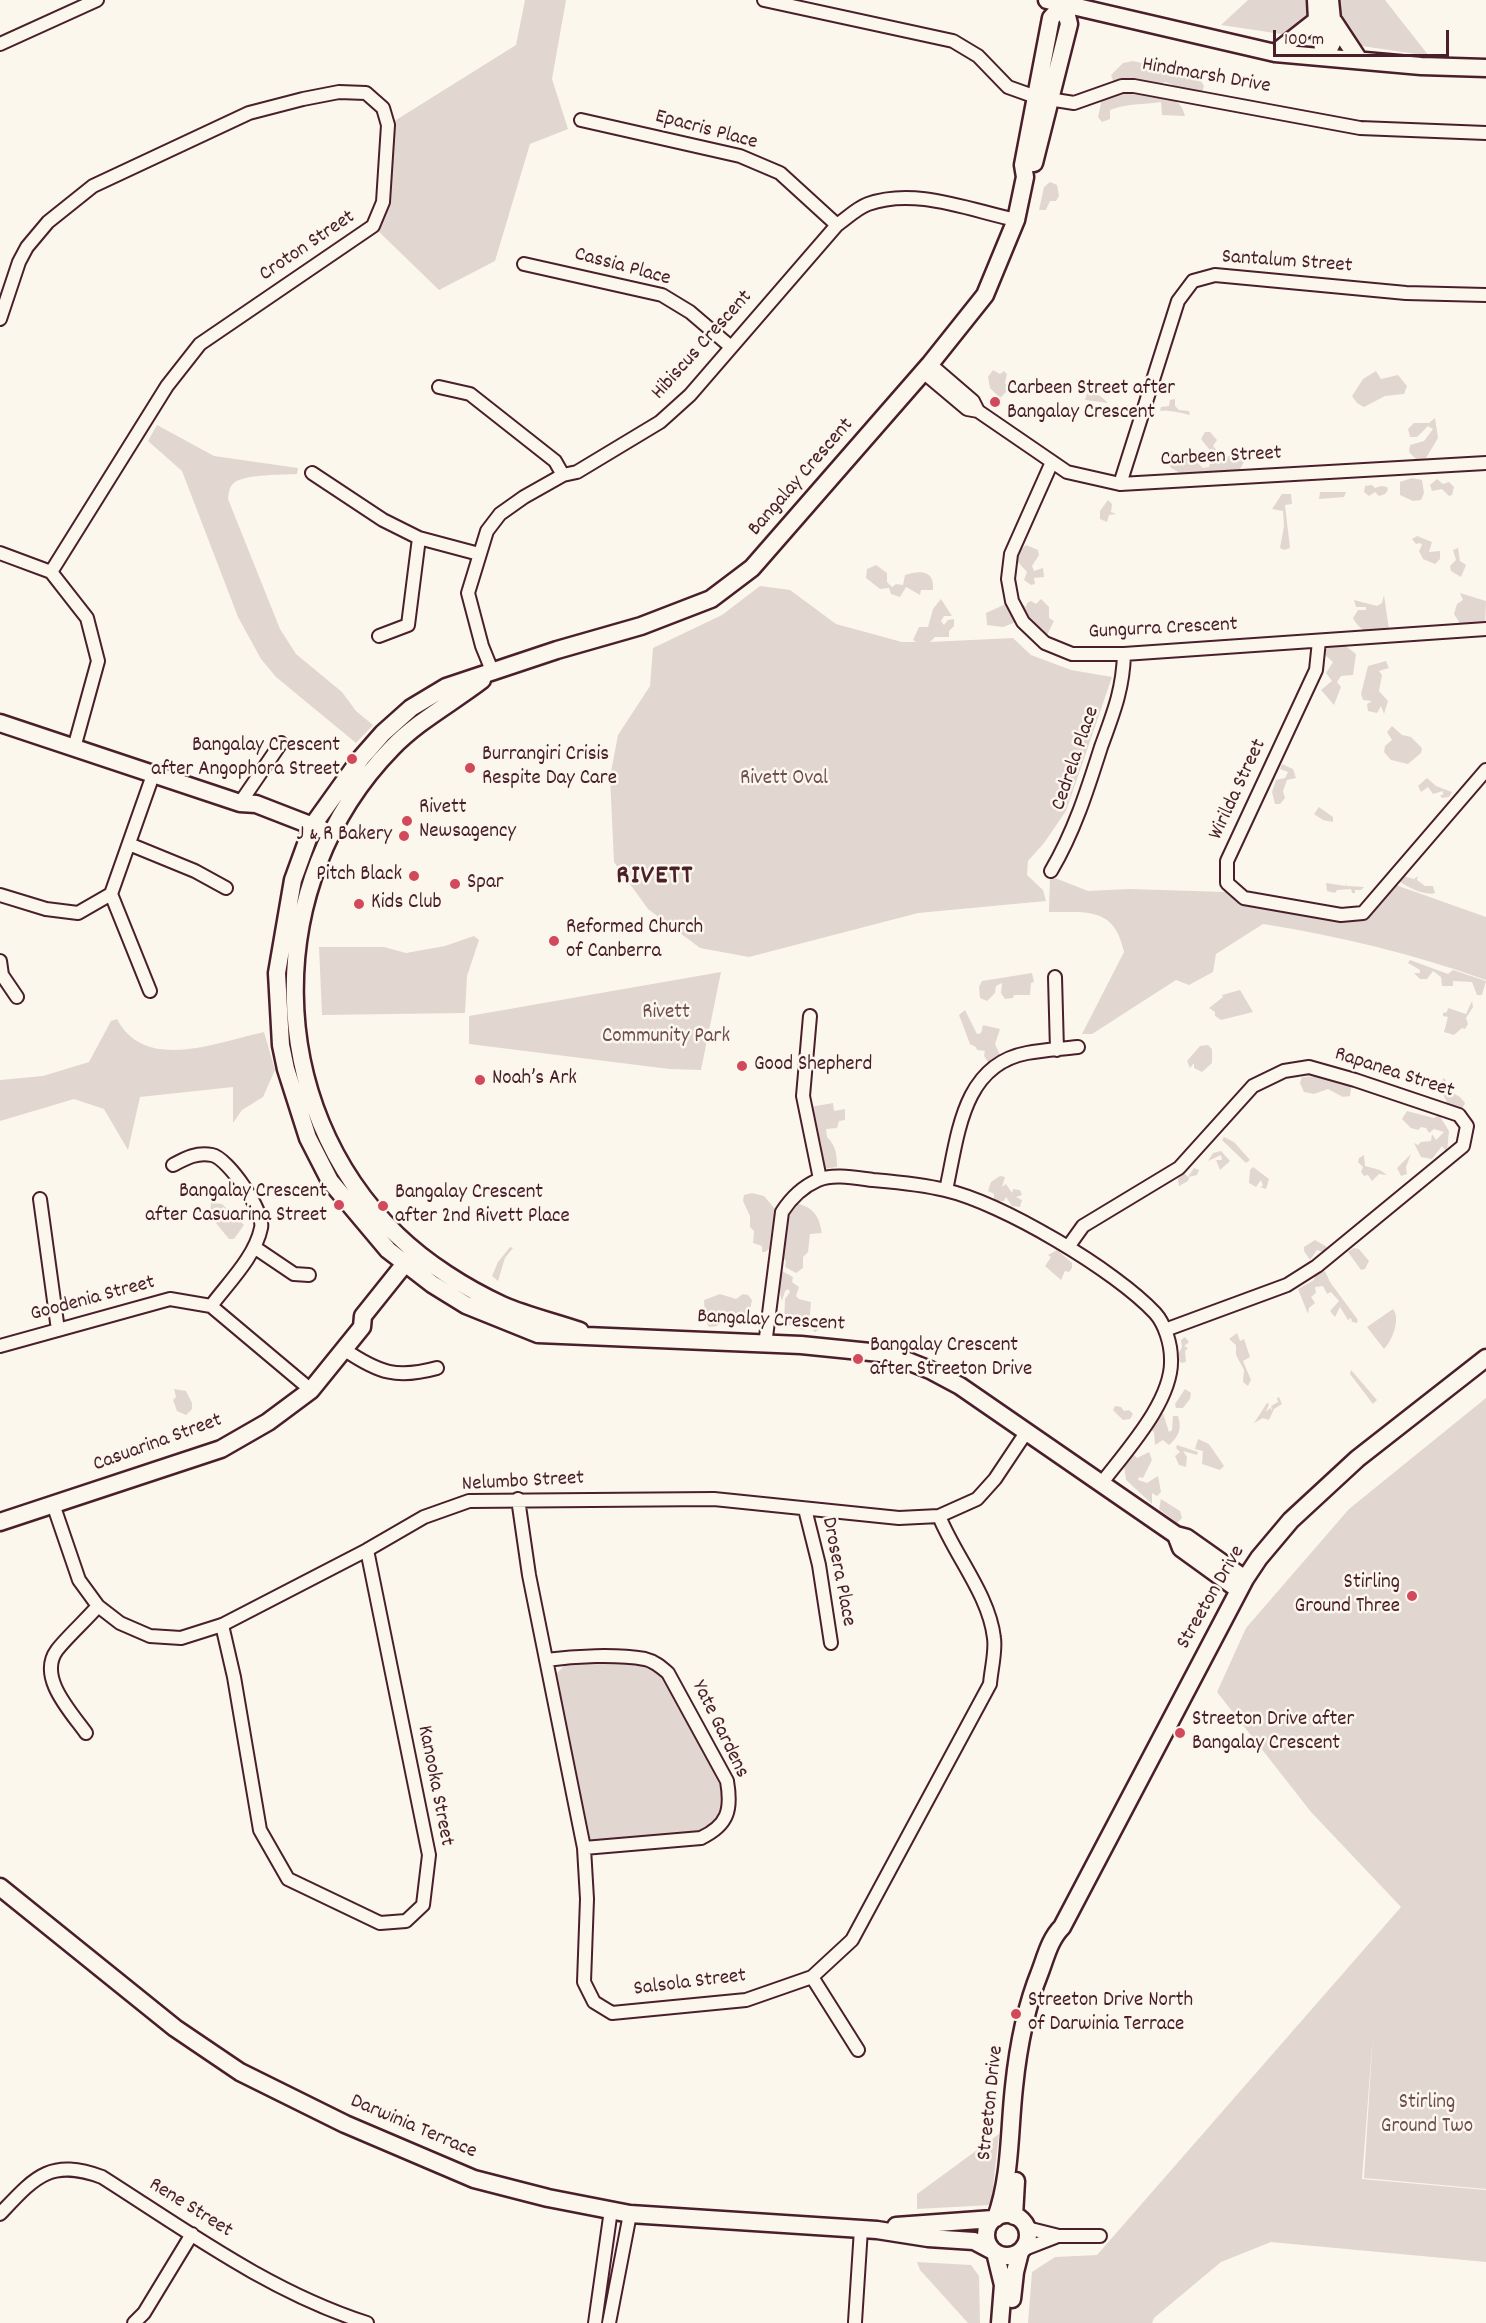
<!DOCTYPE html>
<html>
<head>
<meta charset="utf-8">
<style>
  body { margin:0 }
  #map { position:relative; width:1486px; height:2323px; overflow:hidden; background:#fbf7ec; font-family:Dekko,sans-serif }
  canvas { display:block }
  .scale { position:absolute; left:1273px; top:30px; width:176px; height:27px; box-sizing:border-box; border:3px solid #4a1f2b; border-top:0; padding-left:8px; font-size:18px; line-height:21px; white-space:nowrap; color:#4a1f2b; -webkit-text-stroke:4px #fbf7ec; paint-order:stroke }
</style>
</head>
<body>
<div id="map">
<canvas width="1486" height="2323"></canvas>
<div class="scale">100 m</div>
</div>
<script>
const ctx = document.querySelector('canvas').getContext('2d');
ctx.lineJoin = 'round';
function paint(path, color) {
  ctx.fillStyle = color;
  ctx.fill(path, 'evenodd');
}
function strokePath(path, color, width, dash) {
  ctx.strokeStyle = color;
  ctx.lineWidth = width;
  ctx.lineCap = dash ? 'butt' : 'round';
  ctx.setLineDash(dash || []);
  ctx.stroke(path);
}
function label(font, color, halo, rows, align = 'center') {
  ctx.font = font + ' Dekko,sans-serif';
  ctx.lineWidth = 5;
  ctx.setLineDash([]);
  ctx.textBaseline = 'middle';
  ctx.strokeStyle = halo;
  ctx.fillStyle = color;
  for (const [text, x, y, turn = 0] of rows) {
    ctx.save();
    ctx.translate(x, y);
    ctx.rotate((+turn || 0) * Math.PI / 180);
    ctx.textAlign = isNaN(turn) ? turn : align;
    if (halo) ctx.strokeText(text, 0, 0);
    ctx.fillText(text, 0, 0);
    ctx.restore();
  }
}
paint(new Path2D(`
  M525,0H566L552,79L568,129L530,144L495,261L439,290L373,226L378,220L388,125L516,45Z
  M1248,0H1385L1429,56L1221,25Z
  M1133,61L1199,77L1204,86L1201,95L1165,82L1154,86L1158,97C1173,99 1181,100 1185,116L1162,115L1161,102C1142,105 1128,103 1110,110V119L1102,122L1098,117L1102,99L1114,83L1111,75L1123,63Z
  M1050,182L1057,185L1059,196L1056,201H1050L1046,210H1039L1044,187Z
  M993,370L1000,374L1004,371L1007,374L1005,383L1009,389L1000,398L990,388L988,377Z
  M1376,371L1381,379L1398,375L1407,386L1404,394L1385,396L1364,407L1357,403L1352,396L1363,379Z
  M1076,379C1087,388 1098,393 1108,403L1085,400L1087,393L1078,388Z
  M1175,399V406L1179,410L1189,411L1190,415C1181,413 1169,410 1160,411L1161,407L1169,406L1170,400Z
  M1435,418L1438,438L1426,458L1418,461L1409,452L1410,445L1424,441L1433,429L1428,426L1417,437H1410L1408,429L1414,423H1429Z
  M157,425L214,456L298,468L297,474C281,475 248,474 235,482C229,486 229,493 228,499L280,629L296,654L342,692L356,711L373,725L356,743L276,677L261,659L238,617L182,471L148,441Z
  M1205,432H1210L1217,440L1213,446L1223,458L1242,452L1246,458L1237,475L1182,474L1171,468L1164,455L1170,451L1190,456L1203,468L1209,467L1213,454L1201,439Z
  M1412,478L1422,480L1424,493L1421,500L1413,501L1400,495V482Z
  M1437,479L1443,484L1449,482L1454,487L1452,495L1449,496L1442,489L1432,491L1430,485Z
  M1372,485L1375,488L1381,486L1387,487L1388,490L1385,494L1379,496L1375,492L1369,496L1364,492L1365,486Z
  M1320,492H1346L1344,497L1319,499Z
  M1282,494H1291L1292,504L1285,505L1290,548L1284,550L1280,548L1284,526L1283,511L1272,509Z
  M1108,500L1112,504L1111,512L1116,514L1109,515L1107,522L1100,519V511Z
  M1417,536L1432,542L1429,552L1440,551V559L1435,564L1423,559L1419,551L1422,545L1420,543L1416,544L1412,539Z
  M1026,545L1038,550L1039,555L1032,566L1034,571L1043,568L1044,577L1034,578L1035,584L1031,585L1024,580L1027,572L1017,561L1019,551Z
  M1458,548L1460,561L1466,565L1461,577L1451,571L1450,566L1456,560L1453,550Z
  M876,565L887,573V582L892,587L896,584L903,585L905,575C920,570 935,570 933,590H921L920,595L906,587L900,597L891,594L889,588L880,589L866,578L867,569Z
  M760,586L790,590L836,624L902,642H916L913,640L919,627H928L933,609L941,599L952,616H944L941,621L944,625L948,620L954,619V626L949,631V637H935L930,642L1013,638L1031,655L1071,670L1112,677L1066,811L1044,843L1028,861L1027,875L1043,890L1046,901L918,913L749,957L700,948L648,909L614,862L610,777L618,735L650,686L653,648L722,615Z
  M1460,593L1486,601L1485,624L1463,628L1454,614L1457,604L1463,600Z
  M1384,595L1389,630C1373,633 1362,635 1353,618L1358,610H1366V607H1356L1354,600L1377,606L1382,603Z
  M1041,599L1049,607V618L1054,621L1045,639L1032,628L1034,621L1027,618L1003,627L987,625L986,613L1008,603L1020,602L1026,607L1027,603L1031,601L1036,604Z
  M1339,641L1356,654L1353,675L1341,676L1337,682L1341,687L1334,705L1321,690L1332,681L1326,673L1333,662L1312,643Z
  M1386,661L1389,668L1379,671L1382,675L1379,691L1388,701L1384,714L1381,706L1377,713L1368,711L1367,704L1372,701L1363,700L1361,694L1368,666Z
  M1392,726L1402,735L1411,737L1422,748L1421,753L1408,764L1391,760L1384,752L1385,746L1392,740L1387,732Z
  M1282,764L1293,769L1296,778L1287,780L1283,791L1285,798L1280,804H1275L1272,792L1276,780L1285,778L1288,772L1280,769Z
  M1427,778L1436,786L1452,792L1449,797L1442,798L1440,795H1443V791L1433,794L1428,787L1421,792L1418,786Z
  M1319,807L1333,817V822L1323,820L1314,814Z
  M1050,876L1088,891L1129,889L1225,892L1340,918L1365,916L1393,884L1486,917V980C1413,954 1340,936 1263,924L1216,954L1213,972L1189,985L1176,980L1092,1034H1082L1124,952C1114,906 1087,913 1049,912Z
  M1403,876L1414,879L1418,876L1417,880L1425,886H1433L1435,893C1426,896 1408,888 1399,881Z
  M1326,883L1346,886L1345,883L1347,886L1364,887L1361,890H1355V893H1352L1351,889L1337,890L1335,893L1327,891Z
  M474,936L479,940L467,976L465,1013L322,1015L319,947H384L406,953L445,946Z
  M1410,960L1448,974L1453,970L1486,981L1482,995H1477L1472,982L1453,981V986H1442L1441,977L1433,971L1427,979H1420L1414,973H1420V970L1408,963Z
  M721,972L701,1070L669,1069L469,1044V1016Z
  M1032,973L1034,982L1031,983L1030,995H1014L1013,998L1005,999L1001,993L1002,983L996,986L995,993L987,1001L980,998L979,987L982,981Z
  M1240,990L1253,1012L1221,1020L1215,1016V1012L1209,1008L1223,997L1222,995Z
  M1472,1001L1473,1007L1466,1018L1468,1024L1465,1029L1462,1028L1454,1035L1444,1032L1448,1017L1443,1016V1013L1447,1012L1448,1008L1466,1014Z
  M965,1010L977,1034L981,1033L983,1025L1000,1029L995,1044L1000,1055L988,1062L984,1056L985,1051L977,1050L976,1047L970,1044L959,1015Z
  M117,1019C145,1073 217,1042 264,1032L275,1070L263,1097L242,1110L233,1123V1087L140,1097L128,1150L104,1109L74,1099L0,1121V1080L43,1076L89,1062L111,1021Z
  M1208,1045L1212,1049V1063L1202,1072L1194,1068V1063L1190,1068L1187,1061L1200,1046Z
  M1319,1076L1347,1082L1351,1088L1350,1096L1343,1097L1328,1089L1314,1094L1304,1092L1300,1083L1302,1077Z
  M1443,1078L1446,1080L1445,1089L1460,1097L1465,1103L1460,1113L1454,1110L1453,1105L1448,1104L1440,1089Z
  M833,1103L834,1111L845,1109V1120L839,1121L837,1128L826,1129L827,1137C836,1146 837,1154 837,1167L823,1169L821,1142L811,1123L810,1107Z
  M1407,1111L1434,1118L1439,1115L1449,1131L1447,1152L1442,1146L1432,1159L1421,1157L1414,1143L1418,1145L1421,1142L1431,1141L1432,1134L1436,1140L1444,1132L1434,1129L1429,1133L1426,1128L1421,1127L1418,1130L1411,1128L1402,1119Z
  M1224,1137L1234,1142L1250,1160L1246,1163L1222,1140Z
  M1221,1151L1230,1161L1220,1170L1216,1160H1222L1221,1155L1208,1161L1213,1153Z
  M1411,1154L1406,1167L1407,1174L1401,1176L1397,1168Z
  M1364,1155L1365,1166L1380,1170L1387,1175L1379,1174L1372,1181L1368,1175L1364,1176L1361,1172L1363,1167L1358,1162L1359,1158Z
  M1253,1167L1269,1179L1266,1189L1260,1187L1263,1186L1261,1180L1256,1187L1249,1183L1250,1170Z
  M1194,1168L1199,1170L1197,1175L1189,1177L1188,1181L1179,1186L1178,1179L1183,1172L1188,1177Z
  M1000,1176L1005,1177L1002,1187L1006,1184L1012,1193L1013,1189L1020,1190L1022,1195L1016,1197L1022,1200L1020,1207L1012,1206L1006,1197L1004,1201H994V1194L988,1191L991,1182Z
  M752,1193L764,1196L775,1209L769,1249L765,1252H762V1246L753,1243L754,1231L750,1227V1216L743,1201L744,1195Z
  M211,1203L222,1204L244,1225L234,1239H229L210,1216Z
  M795,1203C813,1207 819,1215 822,1233L810,1234L808,1252L803,1257V1268L796,1273L785,1267L786,1261L782,1257V1219Z
  M1315,1240L1327,1247L1323,1252L1317,1250L1310,1260L1304,1251V1247Z
  M510,1247L513,1248L505,1258L498,1281L492,1276L498,1262Z
  M1354,1248L1359,1249L1369,1261L1365,1269L1361,1270L1348,1252Z
  M1057,1250L1072,1263V1268L1069,1272L1065,1271L1061,1280L1045,1266L1051,1257L1048,1255Z
  M782,1271L793,1277L792,1282L799,1287L796,1296L799,1299L811,1302L810,1315L807,1317L819,1320L821,1328L815,1332L809,1326L803,1330L784,1323L785,1299L790,1292L788,1289L785,1291L782,1301L777,1282Z
  M1325,1271L1330,1282L1358,1320L1357,1323L1352,1322L1351,1318L1348,1320L1340,1307L1335,1317L1330,1311L1339,1301L1331,1292L1327,1294L1323,1286L1315,1287L1316,1293L1311,1297L1315,1303L1309,1308L1308,1314L1298,1289L1314,1280L1315,1275Z
  M720,1294L736,1299L743,1294L748,1295L752,1300L750,1310L748,1314L733,1320L725,1315L717,1326L709,1327L705,1320L704,1300Z
  M1393,1309C1401,1319 1392,1341 1384,1349L1367,1327Z
  M1237,1333L1240,1341L1244,1339L1250,1357L1243,1361L1251,1380L1248,1386L1243,1382L1244,1370L1236,1355V1345L1229,1339Z
  M1185,1337L1189,1342L1184,1346L1188,1348L1185,1351L1186,1362L1181,1363L1177,1357L1182,1347L1181,1340Z
  M1351,1370L1377,1400L1373,1404L1350,1374Z
  M174,1389L186,1391L192,1403V1409L186,1415L177,1411L173,1400L176,1397Z
  M1185,1389L1191,1393L1190,1399L1183,1408H1176L1175,1404Z
  M1279,1397L1282,1404L1274,1409L1269,1420L1263,1418L1254,1423L1267,1403L1269,1404L1266,1412L1270,1408L1272,1411L1271,1406L1278,1402L1277,1398Z
  M1486,1398V2189L1364,2178L1373,2034L1362,2179L1486,2190V2262L1271,2242L1221,2262L1154,2318L1152,2323H1028L1032,2272L1055,2257L1097,2255L1401,1907L1311,1812L1217,1692L1246,1628L1349,1509Z
  M1115,1406L1121,1407L1124,1411L1129,1410L1133,1414L1130,1419L1123,1420L1113,1410Z
  M1163,1413L1169,1432L1172,1430L1173,1416H1178C1182,1429 1179,1436 1169,1445L1163,1440L1155,1445L1154,1432L1150,1429Z
  M1198,1439L1209,1444L1224,1466L1220,1470L1202,1464L1203,1451L1195,1449Z
  M1177,1445L1198,1452L1197,1455L1183,1451L1187,1457L1186,1467L1179,1465L1175,1456L1180,1452L1176,1448Z
  M1149,1452L1152,1460L1143,1478L1139,1477L1138,1480L1147,1483L1158,1476L1161,1492L1157,1496L1152,1493V1504L1126,1480L1124,1466L1133,1454L1137,1458Z
  M1161,1499L1180,1511L1182,1518L1177,1523L1159,1509Z
  M566,1664H644L655,1669L666,1680L723,1791C722,1811 719,1821 702,1832L589,1841L586,1836L556,1674Z
  M999,2134L991,2205L917,2209V2194Z
  M917,2262L971,2265L979,2276L980,2323H968L920,2270Z`), '#e2d7d0');
const street = new Path2D(`
  M764,0L953,41L978,56L1008,87L1036,97L1074,103L1122,86H1134L1360,128L1486,133
  M0,44L97,0
  M581,120L740,156L780,173L837,225
  M524,264L662,295L690,312L731,347
  M0,319L19,262L27,247L48,222L93,186L249,113L303,99L339,92L366,93L383,108L388,125L383,202L373,226L200,344L167,386L51,572
  M930,364L973,401L978,411
  M923,372L967,409L978,411L1067,472L1120,484L1486,463
  M439,387L470,394L555,461L563,475
  M1052,462L1011,554L1008,579L1012,601L1023,622L1045,643L1072,654H1124L1486,629
  M312,473L383,520L419,538L479,554
  M1120,484L1178,301L1193,281L1215,275L1406,293L1486,295
  M0,553L51,572L87,618L98,661L74,748
  M379,636L408,625L419,538
  M1319,641L1316,670L1227,861V883L1244,898L1341,915L1363,913L1486,770
  M493,673L482,646L468,593L487,531L500,514L524,497L563,475L577,472L660,422L690,395L837,225C847,218 857,208 868,204C915,187 969,210 1016,220
  M240,803L281,743
  M129,844L195,871L226,888
  M1051,871C1074,832 1087,791 1101,747C1113,714 1123,690 1124,654
  M111,894L150,991
  M0,895L46,909L78,913L111,894L153,775
  M0,961L2,975L17,997
  M1055,977L1057,1050
  M810,1016L803,1096L820,1179
  M173,1165C186,1158 197,1152 212,1155C228,1158 265,1212 261,1228C255,1257 228,1283 211,1306
  M946,1190C958,1136 962,1065 1027,1053C1043,1050 1061,1049 1078,1047
  M40,1199L58,1330
  M254,1247L294,1274L309,1275
  M1068,1247L1083,1226L1179,1168L1253,1086L1284,1071L1309,1067L1355,1080L1459,1115L1467,1126L1463,1146L1317,1266L1287,1285L1165,1330
  M765,1345L782,1212C791,1198 802,1187 818,1180C833,1173 857,1178 873,1180C896,1182 921,1184 945,1190C1002,1203 1115,1270 1155,1313C1165,1324 1171,1344 1171,1359C1173,1401 1125,1452 1101,1484
  M0,1346L170,1299L211,1306L311,1390
  M345,1350C379,1373 397,1379 437,1368
  M518,1499L529,1575L584,1848L587,1899L584,1982L594,2002L612,2013L746,2000L812,1977L852,1940L990,1684C991,1670 996,1652 994,1638C989,1595 955,1556 939,1516
  M53,1504L79,1580L98,1606L120,1623L150,1636L181,1638L222,1625L367,1550L424,1517L469,1501L714,1499L899,1518L939,1516L977,1499L995,1479L1027,1431
  M805,1509L819,1565L831,1643
  M222,1625L234,1677L260,1830L288,1879L380,1923L406,1921L423,1905L429,1855L367,1550
  M546,1660C575,1656 616,1654 645,1659C654,1661 661,1667 668,1673L727,1781C732,1810 728,1825 701,1838L584,1848
  M86,1733C71,1712 37,1677 57,1650C66,1638 87,1619 98,1606
  M812,1977L858,2050
  M0,2214C35,2177 50,2158 102,2177C187,2231 270,2292 367,2323
  M1027,2228L1059,2236H1100
  M1022,2250L1058,2236
  M855,2322L861,2229
  M134,2323L144,2313L192,2234
  M595,2323L611,2210
  M609,2323L630,2214`);
const secondary = new Path2D(`
  M1047,0L1275,53L1421,66L1486,68
  M1316,0L1317,20L1325,57
  M1064,4L1051,18L1023,165L1025,177L1016,220L985,295L930,364L752,568L711,599L641,626L557,650L446,687L411,708L383,733L361,758L313,825L293,880L277,973L281,1045L286,1069L308,1138L330,1181L388,1250L432,1284L466,1305L538,1334L801,1345L890,1354L930,1370L960,1386L1176,1535L1187,1538L1245,1579
  M1334,22L1359,60
  M1275,53L1317,20
  M1325,57L1334,39L1330,0
  M1034,163L1069,24L1064,4
  M482,680C452,703 418,721 392,748C261,882 262,1105 397,1235C426,1263 465,1288 502,1305C527,1316 554,1322 580,1331
  M0,723L240,803L256,804L323,830
  M0,1522L221,1449L268,1422L311,1390L362,1327L363,1316L411,1256
  M1176,1535L1181,1548L1239,1590
  M0,1887L175,2028L240,2072L345,2124L474,2179L548,2198L630,2214L877,2230L928,2238L974,2241L991,2250
  M986 2235a21 21 0 1 1 42 0a21 21 0 1 1-42 0Z
  M1014,2216L1016,2181
  M996,2218C1011,2176 1009,2132 1014,2087C1018,2048 1025,2009 1040,1972C1046,1956 1050,1939 1062,1927L1245,1579L1259,1558L1291,1520L1357,1459L1486,1358
  M896,2226L993,2219
  M995,2252L1003,2285L1000,2323
  M1012,2299L1015,2272L1020,2252`);
strokePath(street, '#4a1f2b', 16);
strokePath(secondary, '#4a1f2b', 21);
strokePath(street, '#fbf7ec', 12);
strokePath(secondary, '#fbf7ec', 16);
for (const [x, y, r, color] of [
  [995,402,6,"#d1495b"],
  [352,759,6,"#d1495b"],
  [470,768,6,"#d1495b"],
  [407,821,6,"#d1495b"],
  [404,836,6,"#d1495b"],
  [414,876,6,"#d1495b"],
  [455,884,6,"#d1495b"],
  [359,904,6,"#d1495b"],
  [554,941,6,"#d1495b"],
  [742,1066,6,"#d1495b"],
  [480,1080,6,"#d1495b"],
  [339,1205,6,"#d1495b"],
  [383,1206,6,"#d1495b"],
  [858,1359,6,"#d1495b"],
  [1412,1596,6,"#d1495b"],
  [1180,1733,6,"#d1495b"],
  [1016,2014,6,"#d1495b"]
]) {
  const dot = new Path2D();
  dot.arc(x, y, r, 0, 2 * Math.PI);
  ctx.fillStyle = color;
  ctx.fill(dot);
  strokePath(dot, '#fbf7ec', 2);
}
label('21px', '#4a1f2b', '#fbf7ec', [
  ["Hindmarsh Drive",1206,77,10],
  ["Epacris Place",706,131,15],
  ["Croton Street",308,247,-34],
  ["Santalum Street",1287,263,4],
  ["Cassia Place",622,268,15],
  ["Hibiscus Crescent",703,346,-48],
  ["Carbeen Street",1221,458,-3],
  ["Bangalay Crescent",802,478,-49],
  ["Gungurra Crescent",1163,630,-3],
  ["Cedrela Place",1077,759,-71],
  ["Wirilda Street",1239,790,-65],
  ["Rapanea Street",1394,1074,18],
  ["Goodenia Street",93,1300,-15],
  ["Bangalay Crescent",771,1322,3],
  ["Casuarina Street",158,1444,-20],
  ["Nelumbo Street",523,1483,-3],
  ["Drosera Place",837,1572,79],
  ["Streeton Drive",1212,1598,-60],
  ["Yate Gardens",719,1730,64],
  ["Kanooka Street",434,1786,79],
  ["Salsola Street",690,1984,-7],
  ["Streeton Drive",992,2103,-84],
  ["Darwinia Terrace",413,2128,23],
  ["Rene Street",190,2209,32]
]);
label('21px', '#4a1f2b', '#fbf7ec', [
  ["Carbeen Street after",1007,390],
  ["Bangalay Crescent",1007,414],
  ["Bangalay Crescent",340,747,"right"],
  ["after Angophora Street",340,771,"right"],
  ["Burrangiri Crisis",482,756],
  ["Respite Day Care",482,780],
  ["Rivett",419,809],
  ["Newsagency",419,833],
  ["J & R Bakery",392,836,"right"],
  ["Pitch Black",402,876,"right"],
  ["Spar",467,884],
  ["Kids Club",371,904],
  ["Reformed Church",566,929],
  ["of Canberra",566,953],
  ["Good Shepherd",754,1066],
  ["Noah’s Ark",492,1080],
  ["Bangalay Crescent",327,1193,"right"],
  ["after Casuarina Street",327,1217,"right"],
  ["Bangalay Crescent",395,1194],
  ["after 2nd Rivett Place",395,1218],
  ["Bangalay Crescent",870,1347],
  ["after Streeton Drive",870,1371],
  ["Stirling",1400,1584,"right"],
  ["Ground Three",1400,1608,"right"],
  ["Streeton Drive after",1192,1721],
  ["Bangalay Crescent",1192,1745],
  ["Streeton Drive North",1028,2002],
  ["of Darwinia Terrace",1028,2026]
], 'left');
label('21px', '#704d54', '#fbf7ec', [
  ["Rivett Oval",784,780],
  ["Rivett",666,1014],
  ["Community Park",666,1038],
  ["Stirling",1427,2104],
  ["Ground Two",1427,2128]
]);
ctx.letterSpacing = '1.5px';
label('bold 27px', '#4a1f2b', '#fbf7ec', [
  ["RIVETT",655,878]
]);
ctx.letterSpacing = '0px';
</script>
</body>
</html>
